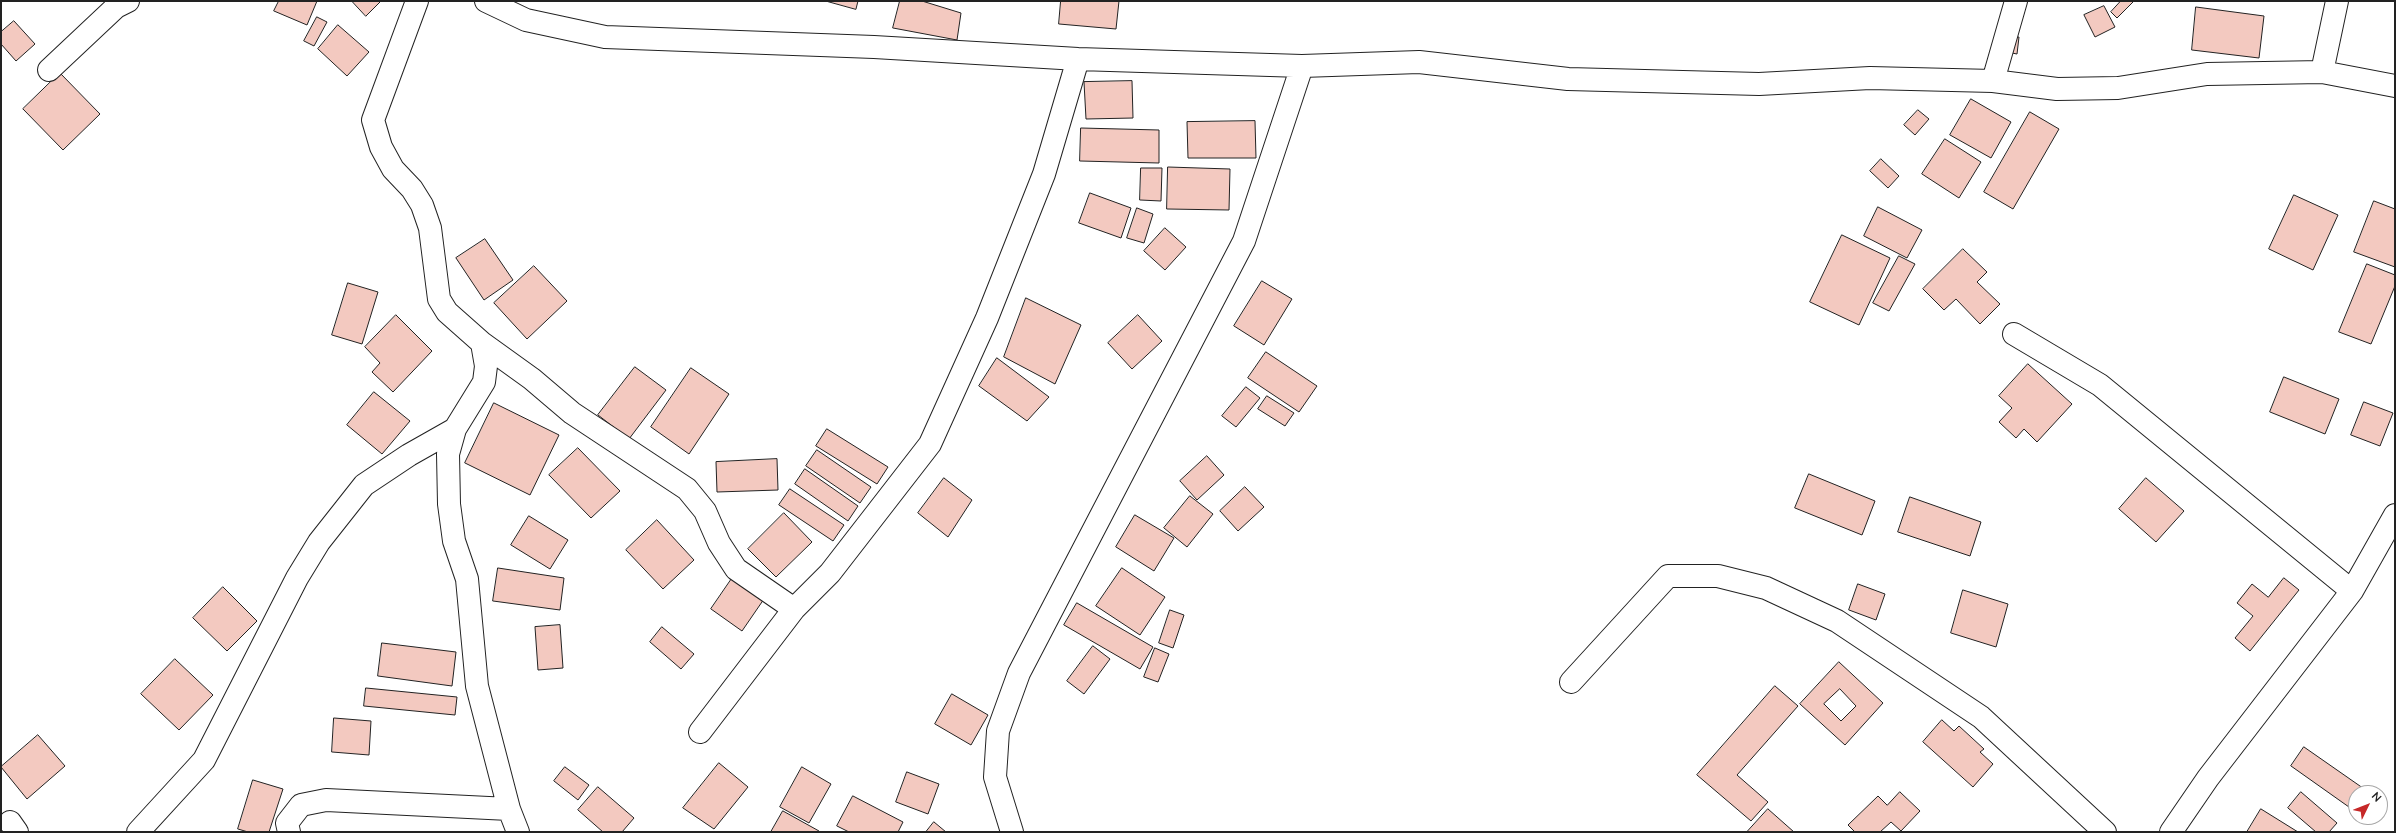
<!DOCTYPE html>
<html>
<head>
<meta charset="utf-8">
<style>
  body { margin:0 }
  #map { position:relative; width:2396px; height:833px; overflow:hidden; background:#fff; font-family:"Nunito Sans",sans-serif }
  canvas { display:block }
  .frame { position:absolute; inset:0; border:2px solid #222; pointer-events:none }
  .north { position:absolute; left:2348px; top:785px; width:40px; height:40px; box-sizing:border-box; background:#fff; border:1px solid #a7a7a7; border-radius:50%; rotate:47deg; font-size:11px; font-weight:700; line-height:16px; text-align:center; color:#222 }
  .north::after { content:''; display:block; margin:auto; width:14px; height:18px; background:#c62828; clip-path:polygon(50% 0,100% 100%,50% 72%,0 100%) }
</style>
</head>
<body>
<div id="map">
<canvas width="2396" height="833"></canvas>
<div class="frame"></div>
<div class="north">N</div>
</div>
<script>
const ctx = document.querySelector('canvas').getContext('2d');
ctx.lineJoin = 'round';
function paint(path, color) {
  ctx.fillStyle = color;
  ctx.fill(path, 'evenodd');
}
function strokePath(path, color, width, dash) {
  ctx.strokeStyle = color;
  ctx.lineWidth = width;
  ctx.lineCap = dash ? 'butt' : 'round';
  ctx.setLineDash(dash || []);
  ctx.stroke(path);
}
const building = new Path2D(`
  M279,1H317L307,25L274,11Z
  M352,1H381L366,16Z
  M826,1H858L856,9Z
  M900,1H922L961,13L957,40L893,28Z
  M1061,1H1119L1116,29L1059,24Z
  M2121,1H2134L2117,18L2111,12Z
  M2104,6L2115,27L2095,37L2084,15Z
  M2196,7L2264,16L2259,58L2192,50Z
  M317,17L327,22L314,46L304,41Z
  M14,21L35,44L16,61L1,44V32Z
  M338,25L369,52L347,76L318,49Z
  M2014,37H2019L2017,54L2012,53Z
  M60,73L100,114L63,150L23,109Z
  M1132,81L1133,118L1086,119L1084,82Z
  M1971,99L2011,122L1991,158L1950,135Z
  M1918,110L1929,119L1915,135L1904,125Z
  M2030,112L2059,129L2013,209L1984,192Z
  M1255,121L1256,158H1188L1187,122Z
  M1081,128L1159,130V163L1080,161Z
  M1945,139L1981,162L1959,198L1922,174Z
  M1881,159L1899,176L1888,188L1870,171Z
  M1168,167L1230,169L1229,210L1167,209Z
  M1141,168H1162L1161,201L1140,200Z
  M1090,193L1131,208L1121,238L1079,223Z
  M2294,195L2338,215L2313,270L2269,249Z
  M2374,201L2395,209V267L2354,252Z
  M1878,207L1922,230L1907,258L1864,236Z
  M1137,208L1153,214L1144,243L1127,238Z
  M1165,228L1186,247L1165,270L1144,251Z
  M1842,235L1890,258L1859,325L1810,302Z
  M485,239L513,280L484,300L456,258Z
  M1963,249L1987,272L1977,282L2000,304L1980,324L1956,299L1944,310L1923,289Z
  M1899,256L1915,264L1889,311L1873,303Z
  M2367,264L2395,275V286L2371,344L2339,332Z
  M534,266L567,301L527,339L494,303Z
  M1262,281L1292,299L1264,345L1234,326Z
  M348,283L378,292L362,344L332,335Z
  M1026,298L1081,325L1055,384L1004,357Z
  M396,315L432,351L393,392L372,372L380,363L365,347Z
  M1138,315L1162,341L1132,369L1108,343Z
  M1266,352L1317,386L1299,412L1248,378Z
  M997,358L1049,397L1027,421L979,386Z
  M2028,364L2072,404L2037,442L2024,429L2016,438L1999,422L2012,408L1999,396Z
  M635,367L666,390L629,439L598,415Z
  M691,368L729,394L689,454L651,427Z
  M2284,377L2339,399L2325,434L2270,412Z
  M1246,387L1260,398L1236,427L1222,416Z
  M374,392L410,421L382,454L347,425Z
  M1267,396L1294,413L1285,426L1258,409Z
  M2364,402L2393,413L2380,446L2351,435Z
  M494,403L559,435L530,495L465,463Z
  M827,429L888,467L877,484L816,446Z
  M578,448L620,491L591,518L549,475Z
  M817,450L871,487L860,503L806,466Z
  M1207,456L1224,475L1197,500L1180,481Z
  M777,459L778,490L717,492L716,462Z
  M805,469L858,506L848,521L795,484Z
  M1809,474L1875,501L1862,535L1795,508Z
  M944,478L972,500L948,537L918,513Z
  M2146,478L2184,511L2156,542L2119,509Z
  M1245,487L1264,507L1238,531L1220,511Z
  M790,489L844,525L833,541L779,505Z
  M1190,496L1213,514L1187,547L1164,528Z
  M1910,497L1981,522L1970,556L1898,532Z
  M784,513L812,542L776,577L748,549Z
  M1135,515L1174,538L1154,571L1116,547Z
  M529,516L568,540L550,569L511,545Z
  M657,520L694,560L663,589L626,550Z
  M498,568L564,578L560,610L493,601Z
  M1122,568L1165,597L1140,635L1096,606Z
  M733,577L764,599L742,631L711,609Z
  M2284,578L2299,590L2250,651L2235,638L2253,616L2237,603L2252,584L2268,597Z
  M1858,584L1885,594L1876,620L1849,610Z
  M223,587L257,621L227,651L193,618Z
  M1963,590L2008,604L1996,647L1951,633Z
  M1077,603L1153,647L1140,669L1064,625Z
  M1170,610L1184,615L1173,648L1159,643Z
  M560,625L563,668L538,670L535,627Z
  M662,627L694,654L681,669L650,642Z
  M382,643L456,652L452,686L378,676Z
  M1093,646L1110,659L1084,694L1067,681Z
  M1155,648L1169,654L1158,682L1144,677Z
  M175,659L213,695L179,730L141,694Z
  M1839,662L1883,703L1845,745L1800,704ZM1840,689L1856,706L1841,721L1824,704Z
  M1775,686L1798,706L1737,775L1768,802L1751,821L1697,775Z
  M366,688L457,697L455,715L364,706Z
  M952,694L988,715L971,745L935,724Z
  M334,718L371,721L369,755L332,752Z
  M1942,720L1954,731L1959,726L1984,749L1980,752L1993,764L1973,787L1923,742Z
  M38,735L65,766L27,799L1,767Z
  M2304,747L2370,793H2356V812L2291,766Z
  M719,763L748,787L714,829L683,808Z
  M565,767L589,785L578,800L554,781Z
  M802,767L831,784L809,823L780,807Z
  M907,772L939,784L928,814L896,802Z
  M253,780L283,789L269,832H248L238,829Z
  M598,787L634,818L622,832H603L578,810Z
  M1900,792L1920,811L1901,831L1891,822L1880,832H1855L1848,825L1878,796L1887,805Z
  M2301,792L2337,823L2329,832H2316L2288,808Z
  M853,796L903,822L898,832H849L837,826Z
  M1768,809L1794,832H1747Z
  M2261,809L2298,832H2247Z
  M783,811L819,831L818,832H771Z
  M934,822L946,832H926Z`);
paint(building, '#f3c9c0');
strokePath(building, '#222', 1);
const minor = new Path2D(`
  M417,1L373,120L381,147L393,169L412,189L422,205L430,228L439,299L447,312L482,343L532,379L572,413L687,489L705,511L719,543L736,569L794,609
  M486,1L526,20L605,37L874,47L1078,59L1302,66L1419,62L1568,79L1759,84L1870,78L1993,81L2057,89L2118,88L2207,74L2322,72L2395,86
  M49,70L116,7L128,1
  M2322,72L2337,1
  M1993,81L2016,1
  M2014,334L2100,385L2352,591
  M482,343L486,366L484,382L455,429L448,454L449,504L454,541L467,579L477,686L509,809L518,832
  M1571,682L1668,576H1718L1766,588L1837,621L1981,717L2105,832
  M700,732L794,609L830,573L930,444L987,318L1044,174L1078,59
  M10,822L17,832
  M138,832L204,760L297,578L319,542L364,485L409,455L455,429
  M289,832L287,823L301,805L326,800L509,809
  M1012,832L995,777L998,731L1019,673L1244,241L1302,66
  M2171,832L2208,778L2352,591L2395,515`);
strokePath(minor, '#222', 24);
strokePath(minor, '#fff', 22);
</script>
</body>
</html>
